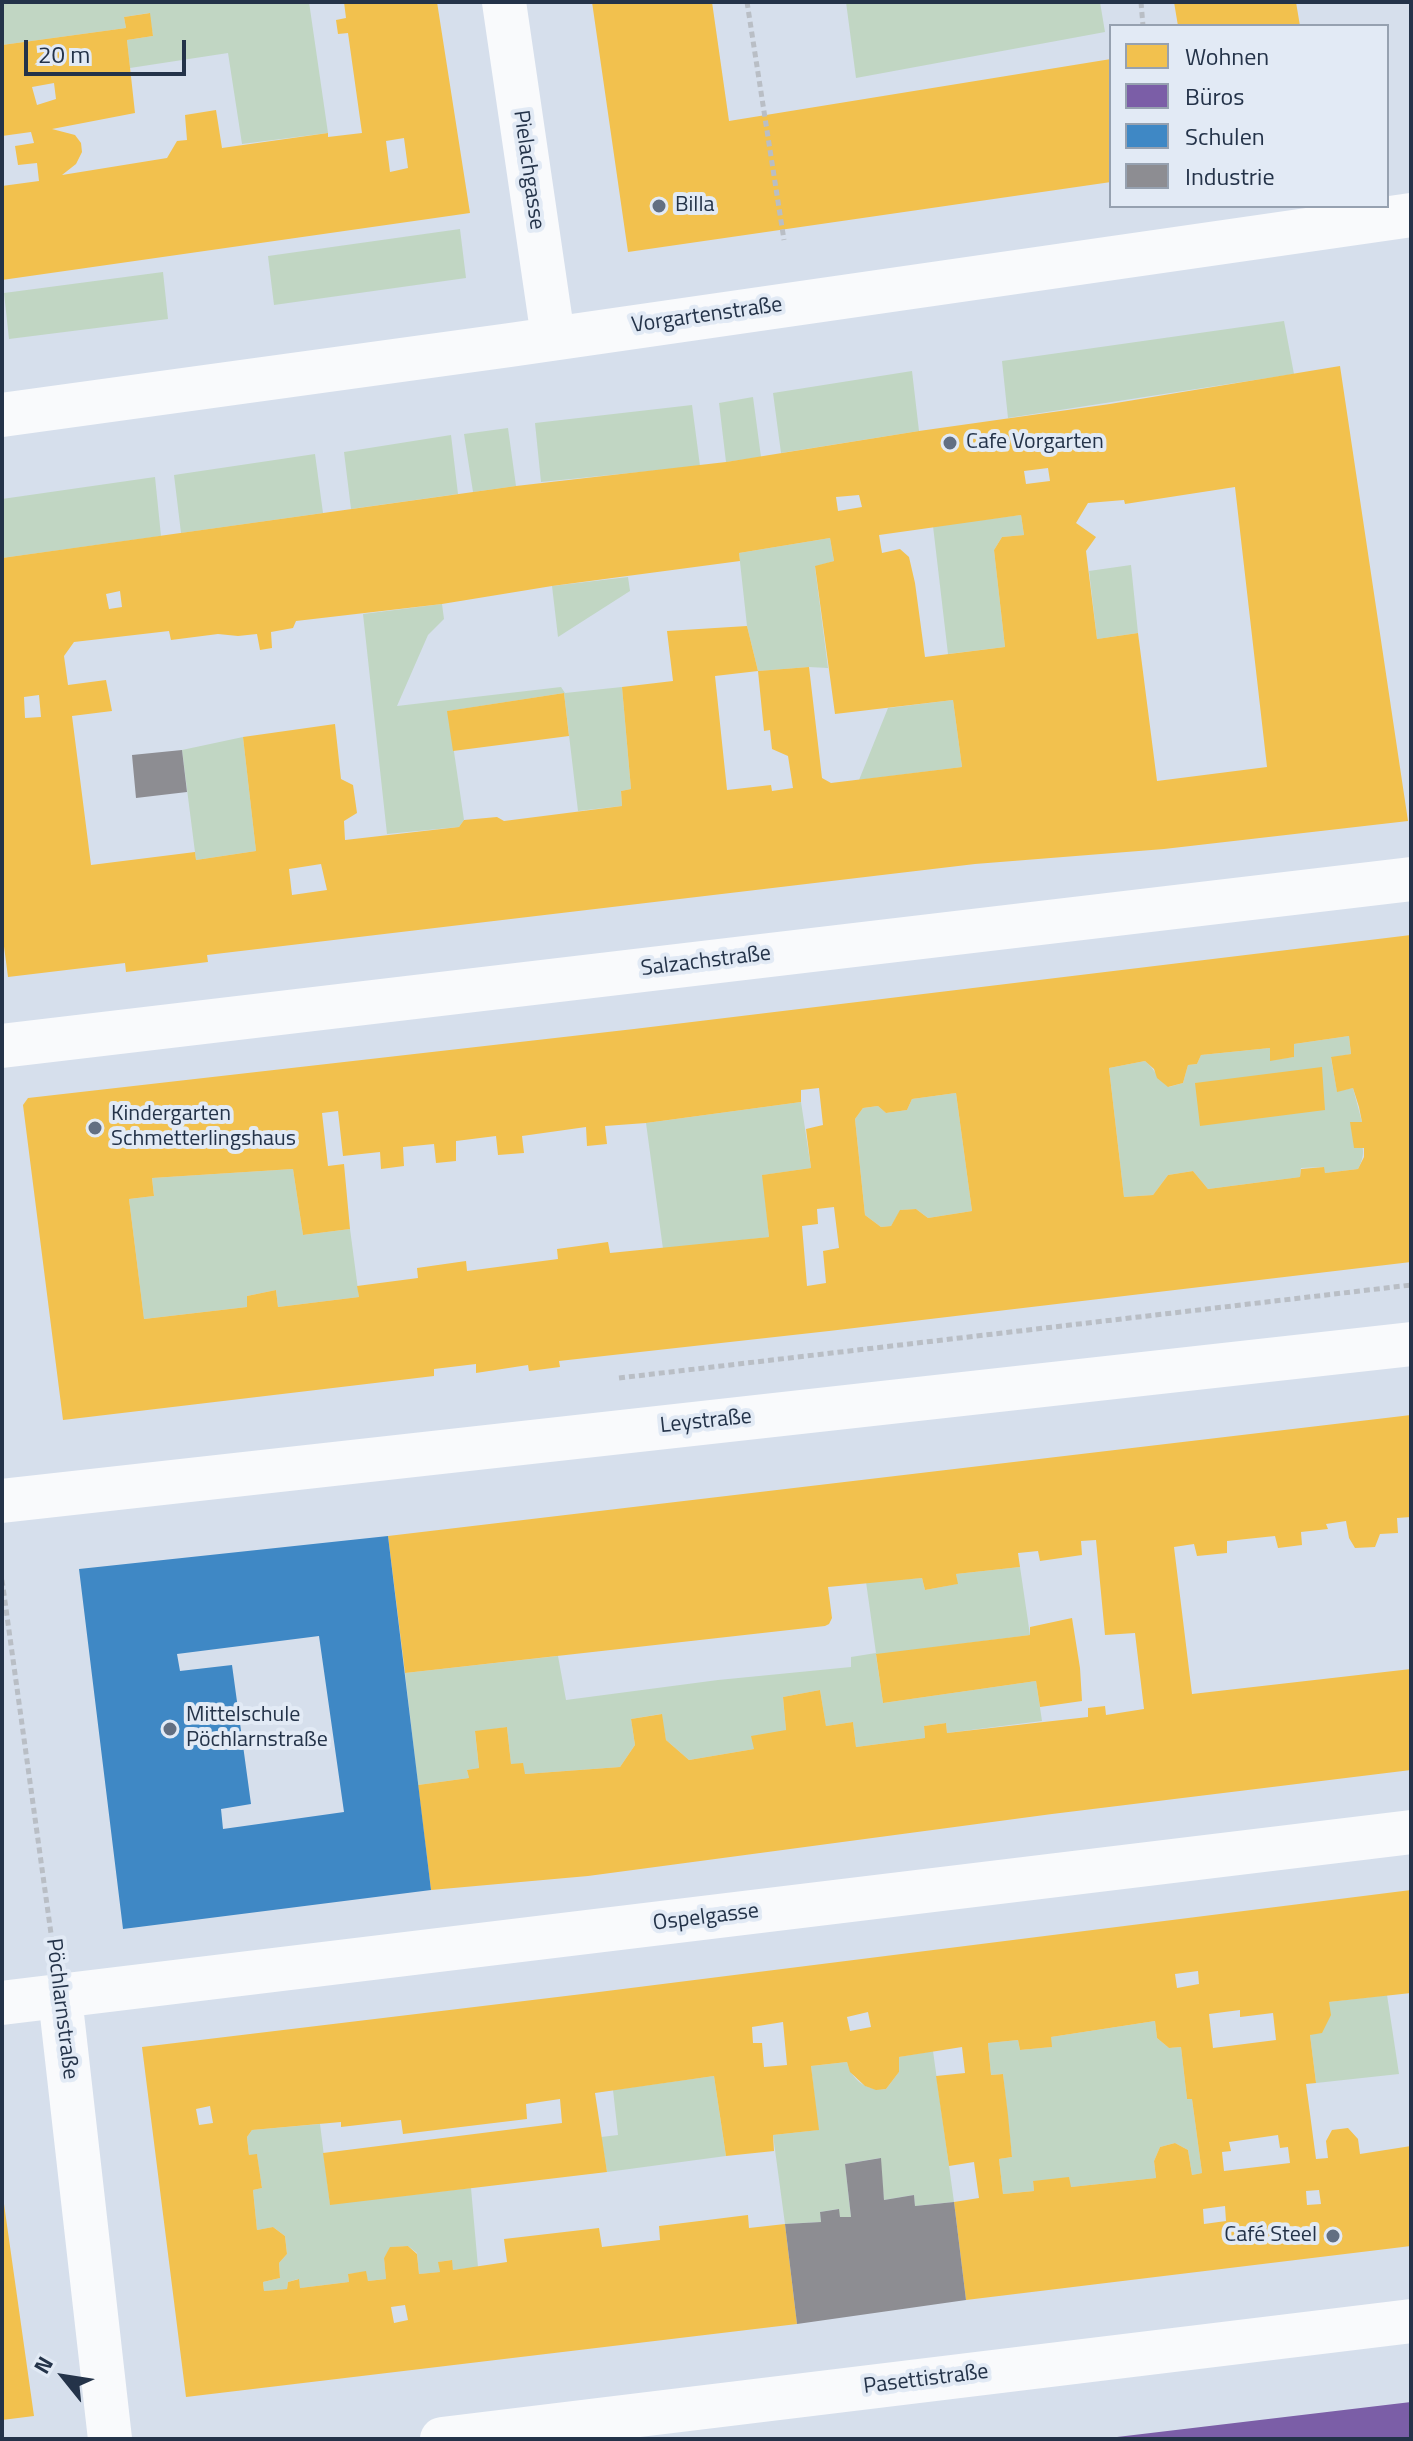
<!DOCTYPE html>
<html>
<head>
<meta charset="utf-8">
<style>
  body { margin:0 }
  #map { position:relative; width:1413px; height:2441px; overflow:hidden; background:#d6dfec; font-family:"Titillium Web",sans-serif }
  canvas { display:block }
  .frame { position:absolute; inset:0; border:4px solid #243349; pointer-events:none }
  .legend { position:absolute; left:1109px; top:24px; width:280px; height:184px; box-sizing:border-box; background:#e2eaf5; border:2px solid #96a1b0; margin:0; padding:10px 14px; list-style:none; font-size:24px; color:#243349 }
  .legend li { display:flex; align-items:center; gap:16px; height:40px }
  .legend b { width:40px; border:2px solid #96a1b0 }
  .north { position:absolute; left:24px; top:2337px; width:80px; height:80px; -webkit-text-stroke:6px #e2eaf5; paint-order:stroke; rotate:300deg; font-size:22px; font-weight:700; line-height:32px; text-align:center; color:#243349 }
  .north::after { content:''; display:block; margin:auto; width:28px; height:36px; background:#243349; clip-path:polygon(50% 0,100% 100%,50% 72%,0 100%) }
  .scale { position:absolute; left:24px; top:40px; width:162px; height:36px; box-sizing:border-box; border:4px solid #243349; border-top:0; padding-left:10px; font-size:24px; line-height:28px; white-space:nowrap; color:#243349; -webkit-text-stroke:6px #e2eaf5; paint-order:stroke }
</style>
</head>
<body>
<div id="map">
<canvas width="1413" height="2441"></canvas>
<div class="frame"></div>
<ul class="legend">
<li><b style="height:22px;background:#f2c14e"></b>Wohnen</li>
<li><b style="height:22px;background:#7b5ea7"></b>Büros</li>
<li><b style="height:22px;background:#3f88c5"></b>Schulen</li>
<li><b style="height:22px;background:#8d8d92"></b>Industrie</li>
</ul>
<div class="north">N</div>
<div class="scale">20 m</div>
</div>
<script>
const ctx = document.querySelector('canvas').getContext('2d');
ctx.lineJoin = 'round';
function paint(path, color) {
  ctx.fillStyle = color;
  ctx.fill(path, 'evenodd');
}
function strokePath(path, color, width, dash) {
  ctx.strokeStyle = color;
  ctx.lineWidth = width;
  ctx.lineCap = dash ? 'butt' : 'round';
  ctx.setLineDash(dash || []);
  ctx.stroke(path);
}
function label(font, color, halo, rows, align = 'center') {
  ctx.font = font + ' "Titillium Web",sans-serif';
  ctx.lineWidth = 8;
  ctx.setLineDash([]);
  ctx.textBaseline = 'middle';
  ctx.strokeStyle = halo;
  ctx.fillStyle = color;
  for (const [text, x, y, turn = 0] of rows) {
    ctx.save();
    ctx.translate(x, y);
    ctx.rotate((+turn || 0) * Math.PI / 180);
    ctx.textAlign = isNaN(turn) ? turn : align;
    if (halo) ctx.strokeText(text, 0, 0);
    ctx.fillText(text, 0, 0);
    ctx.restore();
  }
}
paint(new Path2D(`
  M2,2H309L328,133L242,144L228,53L130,68L127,40L153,36L149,13L124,17L126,28L2,45Z
  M846,2H1100L1105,32L856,78Z
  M460,229L466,278L274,305L268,256Z
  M163,272L168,319L9,339L4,293Z
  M1284,321L1294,374L1008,418L1002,361Z
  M912,371L919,431L781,453L773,393Z
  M753,397L761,457L726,462L719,403Z
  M692,405L700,466L541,482L535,423Z
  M508,428L516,486L473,492L464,434Z
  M451,435L458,494L351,509L344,452Z
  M315,454L323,513L181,533L174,475Z
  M155,477L161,536L2,558V499Z
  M1021,515L1024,535L1002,537L994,550L1005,647L948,654L933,526Z
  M830,538L834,561L815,567L828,668L809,667L758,671L747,626L739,553Z
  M1131,565L1138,633L1097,639L1089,571Z
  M628,577L630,591L558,637L552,586Z
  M442,604L444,619L428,635L397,706L561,687L565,693L622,687L631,789L621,791L622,806L578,811L564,693L448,711L464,820L459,827L387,834L363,614Z
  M953,700L962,767L859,780L888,708Z
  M243,737L256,851L196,860L182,750Z
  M1349,1036L1351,1054L1331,1058L1337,1091L1353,1088L1362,1122H1351C1360,1141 1369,1149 1358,1169L1325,1173L1323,1167L1301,1168L1300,1177L1208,1189L1193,1171L1168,1175L1153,1195L1124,1197L1109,1068L1145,1061C1156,1070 1156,1078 1169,1087L1183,1083L1188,1065L1197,1064L1201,1055L1270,1048L1271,1060L1294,1057V1044Z
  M956,1093L972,1211L928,1218L916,1209L901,1210L891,1226L881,1227L865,1215L855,1119L863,1108L878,1106L886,1113L907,1110L912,1099Z
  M801,1102L811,1168L763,1175L769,1237L663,1249L646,1123Z
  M293,1169L303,1235L350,1229L359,1297L278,1307L276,1290L247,1296V1307L144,1319L129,1199L154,1196L152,1178Z
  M1020,1567L1030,1635L876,1655L883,1703L1036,1681L1042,1721L947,1733L946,1723L924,1726L925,1738L856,1747L853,1722L826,1726L820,1690L783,1697L786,1730L754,1749L689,1760L666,1740L661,1714L631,1719L635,1745L620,1767L525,1774L511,1764L507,1727L475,1732L479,1768L467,1770L469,1778L418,1785L405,1673L558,1656L566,1700L718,1680L851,1667V1657L876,1653L866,1582L922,1578L925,1590L957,1584L956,1574Z
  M1387,1995L1399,2074L1316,2083L1310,2035L1329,2002Z
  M1155,2021L1157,2038L1169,2048L1181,2047L1187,2099H1192L1202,2173L1192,2175L1188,2150L1175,2143L1160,2147L1154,2161L1156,2178L1071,2187L1033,2181L1034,2191L1003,2194L999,2159L1012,2157L1003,2074L991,2075L988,2043L1018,2040L1020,2050L1051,2047V2037Z
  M933,2051L954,2202L915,2206L914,2195L884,2200L880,2158L845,2164L851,2217H840L838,2209L820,2212L821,2222L785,2224L773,2135L818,2130L811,2066L847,2062C852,2081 867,2091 886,2089L899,2072V2057Z
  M714,2076L726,2156L607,2172L601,2137L618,2135L613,2090Z
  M320,2124L330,2204L471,2188L478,2267L453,2270L451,2260L439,2262L440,2272L419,2274L417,2253L408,2246L391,2247L384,2258L386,2279L368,2281L365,2272L348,2274L349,2282L300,2288L298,2279L288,2282L287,2289L264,2291L263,2282L280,2278L279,2263L287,2254L285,2236L273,2227L257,2230L253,2190L262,2188L257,2155H249L247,2137L252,2130Z`), '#c1d6c3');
paint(new Path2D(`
  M344,2H437L470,213L2,280V186L39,181L37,163L18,165L15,146L34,143L31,132L2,136V45L126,28L124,17L150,13L153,36L127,40L135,113L52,129L75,135L81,143L82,152L76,164L62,175L167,158L177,141L187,140L185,115L216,110L222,148L328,133V137L362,133L348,33L338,34L336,20L346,18ZM54,83L56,99L37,105L32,87ZM404,138L408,168L390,172L386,141Z
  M592,2H712L729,121L1111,59V182L628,252Z
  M1174,2H1296L1300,26H1178Z
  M1340,366L1408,821L1164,849L975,864L207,955L208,962L126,972L125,963L8,977L2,931V558L516,486L726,462L919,431L1110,404ZM1048,468L1050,481L1026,484L1024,471ZM1235,487L1267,767L1157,781L1138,633L1097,639L1086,551L1096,537L1076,523L1088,503L1124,500L1125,504ZM859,495L862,507L838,511L836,497ZM1021,515L1024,535L1002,537L994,550L1005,647L925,657L915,583L909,557L900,549L882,553L879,535ZM830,538L834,561L815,566L835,714L953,700L962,767L831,783L822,778L809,667L758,671L764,731L770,730L772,749L788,756L793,788L772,791L771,785L727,790L715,676L758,671L747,626L667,631L673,681L622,687L631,789L621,791L622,806L504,821L497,817L464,820L459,827L345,840L344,821L357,813L353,785L341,779L335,724L243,737L256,851L196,860L195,852L91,865L72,716L112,711L106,680L68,685L64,656L74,642L169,631L171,640L218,634L238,636L257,634L260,650L272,648L271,632L293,628L296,621L442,604L552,586L740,561L739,553ZM120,591L122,607L109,609L106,594ZM39,695L41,717L25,718L24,697ZM321,864L327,890L292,895L289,869Z
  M564,693L569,736L453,751L447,711Z
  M1411,935V1262L829,1331L559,1361L560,1367L529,1371L528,1365L476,1373V1364L434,1369V1376L63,1420L23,1105L28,1098L634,1029ZM1349,1036L1351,1054L1331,1057L1337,1092L1353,1088L1359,1107L1362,1122H1350L1354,1148H1364V1157L1358,1169L1325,1173L1324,1167L1301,1169L1300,1177L1208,1189L1193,1171L1168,1175L1153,1195L1124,1197L1109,1068L1145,1061L1154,1069L1157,1078L1168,1087L1183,1083L1188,1065L1197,1064L1201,1055L1270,1048V1061L1294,1057V1044ZM819,1088L823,1125L806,1129L811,1168L762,1175L769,1237L610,1253L608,1242L557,1249L558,1259L467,1271L466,1261L417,1268L418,1278L357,1286L359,1297L278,1307L276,1290L247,1296V1307L144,1319L129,1199L154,1196L152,1178L293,1169L303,1235L350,1229L344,1164L328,1166L322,1113L338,1111L343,1156L380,1152L381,1169L404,1166L403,1147L434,1144L436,1163L456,1161V1141L496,1136L498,1155L524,1153L522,1136L586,1127L587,1146L607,1144L605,1126L646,1123L801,1102V1090ZM956,1093L972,1211L928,1218L916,1209L900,1210L891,1226L881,1227L865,1215L855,1119L863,1108L878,1106L886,1113L907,1110L912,1099ZM834,1207L839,1248L823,1251L826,1283L807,1286L802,1226L818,1224L817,1209Z
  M1322,1067L1325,1110L1200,1126L1195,1083Z
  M1411,1415V1517L1397,1518L1398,1533L1380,1534L1375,1547L1355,1548L1349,1538L1346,1521L1326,1524L1328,1529L1301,1532L1302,1545L1278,1548L1275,1536L1227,1541V1553L1197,1556L1194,1544L1174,1547L1192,1694L1411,1669V1770L1052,1814L588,1876L431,1890L418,1785L469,1778L467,1770L479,1768L475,1731L507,1727L511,1764L523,1763L525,1774L620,1767L635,1745L631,1719L662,1714L666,1740L689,1760L754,1749L751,1736L786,1730L783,1697L820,1690L826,1726L853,1722L856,1747L925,1738L924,1726L946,1723L947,1733L1088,1717V1708L1105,1706L1106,1715L1144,1709L1135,1633L1105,1635L1096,1540L1081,1541L1082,1555L1040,1561L1038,1551L1018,1553L1020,1567L956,1574L958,1584L925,1590L922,1578L828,1587L832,1618L829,1624L825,1626L405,1673L388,1536Z
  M1072,1618L1080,1668L1082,1701L1040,1707L1036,1681L883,1703L876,1654L1030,1635V1627Z
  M1411,1890V1993L1329,2002L1331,2015L1322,2033L1310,2035L1316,2083L1306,2084L1316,2159L1328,2158L1326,2141L1332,2130L1348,2128L1358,2139L1360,2154L1411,2146V2246L966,2300L954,2202L979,2198L974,2162L949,2166L936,2076L965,2073L962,2047L899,2057V2072L886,2089L876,2090L865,2086L850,2072L847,2062L811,2066L819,2130L773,2135L774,2151L726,2156L714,2076L595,2093L607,2172L330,2205L323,2153L562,2123L560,2099L526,2104L527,2119L403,2134L401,2120L341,2127V2122L252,2130L247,2137L249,2155L257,2154L262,2188L253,2190L257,2230L273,2227L285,2236L287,2254L279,2263L280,2278L263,2282L264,2291L287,2289L288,2282L299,2279L300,2288L349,2282L348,2274L366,2271L368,2281L386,2279L384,2258L390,2247L408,2246L417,2254L419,2274L440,2272L438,2262L452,2260L453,2270L507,2262L504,2239L599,2228L602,2247L660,2240L659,2226L748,2215L749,2228L785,2224L797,2324L186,2397L142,2047L599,1992ZM1198,1971L1199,1984L1177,1988L1175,1974ZM1240,2010V2017L1273,2013L1276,2040L1213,2048L1209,2014ZM868,2012L871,2027L850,2031L847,2017ZM1155,2021L1157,2038L1169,2048L1181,2047L1187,2099H1192L1202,2173L1192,2175L1188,2150L1175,2143L1160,2147L1154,2161L1156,2178L1071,2187L1069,2177L1033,2181L1034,2191L1003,2194L999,2159L1012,2157L1008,2115L1003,2074L991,2075L988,2043L1018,2040L1020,2050L1052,2047L1051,2037ZM783,2022L787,2065L764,2067L762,2043H753L752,2027ZM210,2106L213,2123L199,2125L196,2109ZM1278,2135L1280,2148L1288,2147L1290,2163L1224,2171L1222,2152L1231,2151L1229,2142ZM1319,2190L1321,2204L1307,2205L1306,2191ZM1225,2206L1226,2221L1204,2224L1203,2209ZM405,2305L408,2320L394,2323L391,2307Z
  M4,2204L34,2416L2,2420V2205Z`), '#f2c14e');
paint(new Path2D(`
  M1411,2402V2439H1117V2437Z`), '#7b5ea7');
paint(new Path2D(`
  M388,1536L431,1890L123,1929L79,1569ZM319,1636L344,1812L223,1829L221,1809L251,1804L232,1665L180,1671L177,1654Z`), '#3f88c5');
paint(new Path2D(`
  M182,750L187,792L136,798L132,755Z
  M881,2158L884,2200L914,2195L915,2206L954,2202L966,2300L797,2324L785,2224L821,2222L820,2212L839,2209L840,2217H851L845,2164Z`), '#8d8d92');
strokePath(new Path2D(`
  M747,2L784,240
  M1141,2L1143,26
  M619,1378L1411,1285
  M2,1580L53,1948`), '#b9bec5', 5, [6, 4]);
strokePath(new Path2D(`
  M504,2L553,337
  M2,415L510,345L1411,215
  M2,1046L1411,879
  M2,1501L1411,1344
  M60,1997L110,2439
  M2,2003L1411,1832
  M442,2439L1411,2321`), '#f9fafc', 44);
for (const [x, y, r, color] of [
  [659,206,8,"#626f82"],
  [950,443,8,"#626f82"],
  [95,1128,8,"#626f82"],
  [170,1729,8,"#626f82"],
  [1333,2236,8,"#626f82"]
]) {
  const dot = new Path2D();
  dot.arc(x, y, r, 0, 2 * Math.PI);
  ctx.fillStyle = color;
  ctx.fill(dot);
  strokePath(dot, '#e2eaf5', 3);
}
label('22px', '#243349', '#e2eaf5', [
  ["Pielachgasse",528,170,82],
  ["Vorgartenstraße",707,316,-8],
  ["Salzachstraße",706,962,-7],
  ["Leystraße",706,1422,-6],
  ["Ospelgasse",706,1918,-7],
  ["Pöchlarnstraße",61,2009,83],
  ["Pasettistraße",926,2380,-7]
]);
label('22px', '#243349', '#e2eaf5', [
  ["Billa",675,206],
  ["Cafe Vorgarten",966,443],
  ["Kindergarten",111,1115],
  ["Schmetterlingshaus",111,1140],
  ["Mittelschule",186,1716],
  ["Pöchlarnstraße",186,1741],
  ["Café Steel",1317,2236,"right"]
], 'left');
</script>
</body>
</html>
